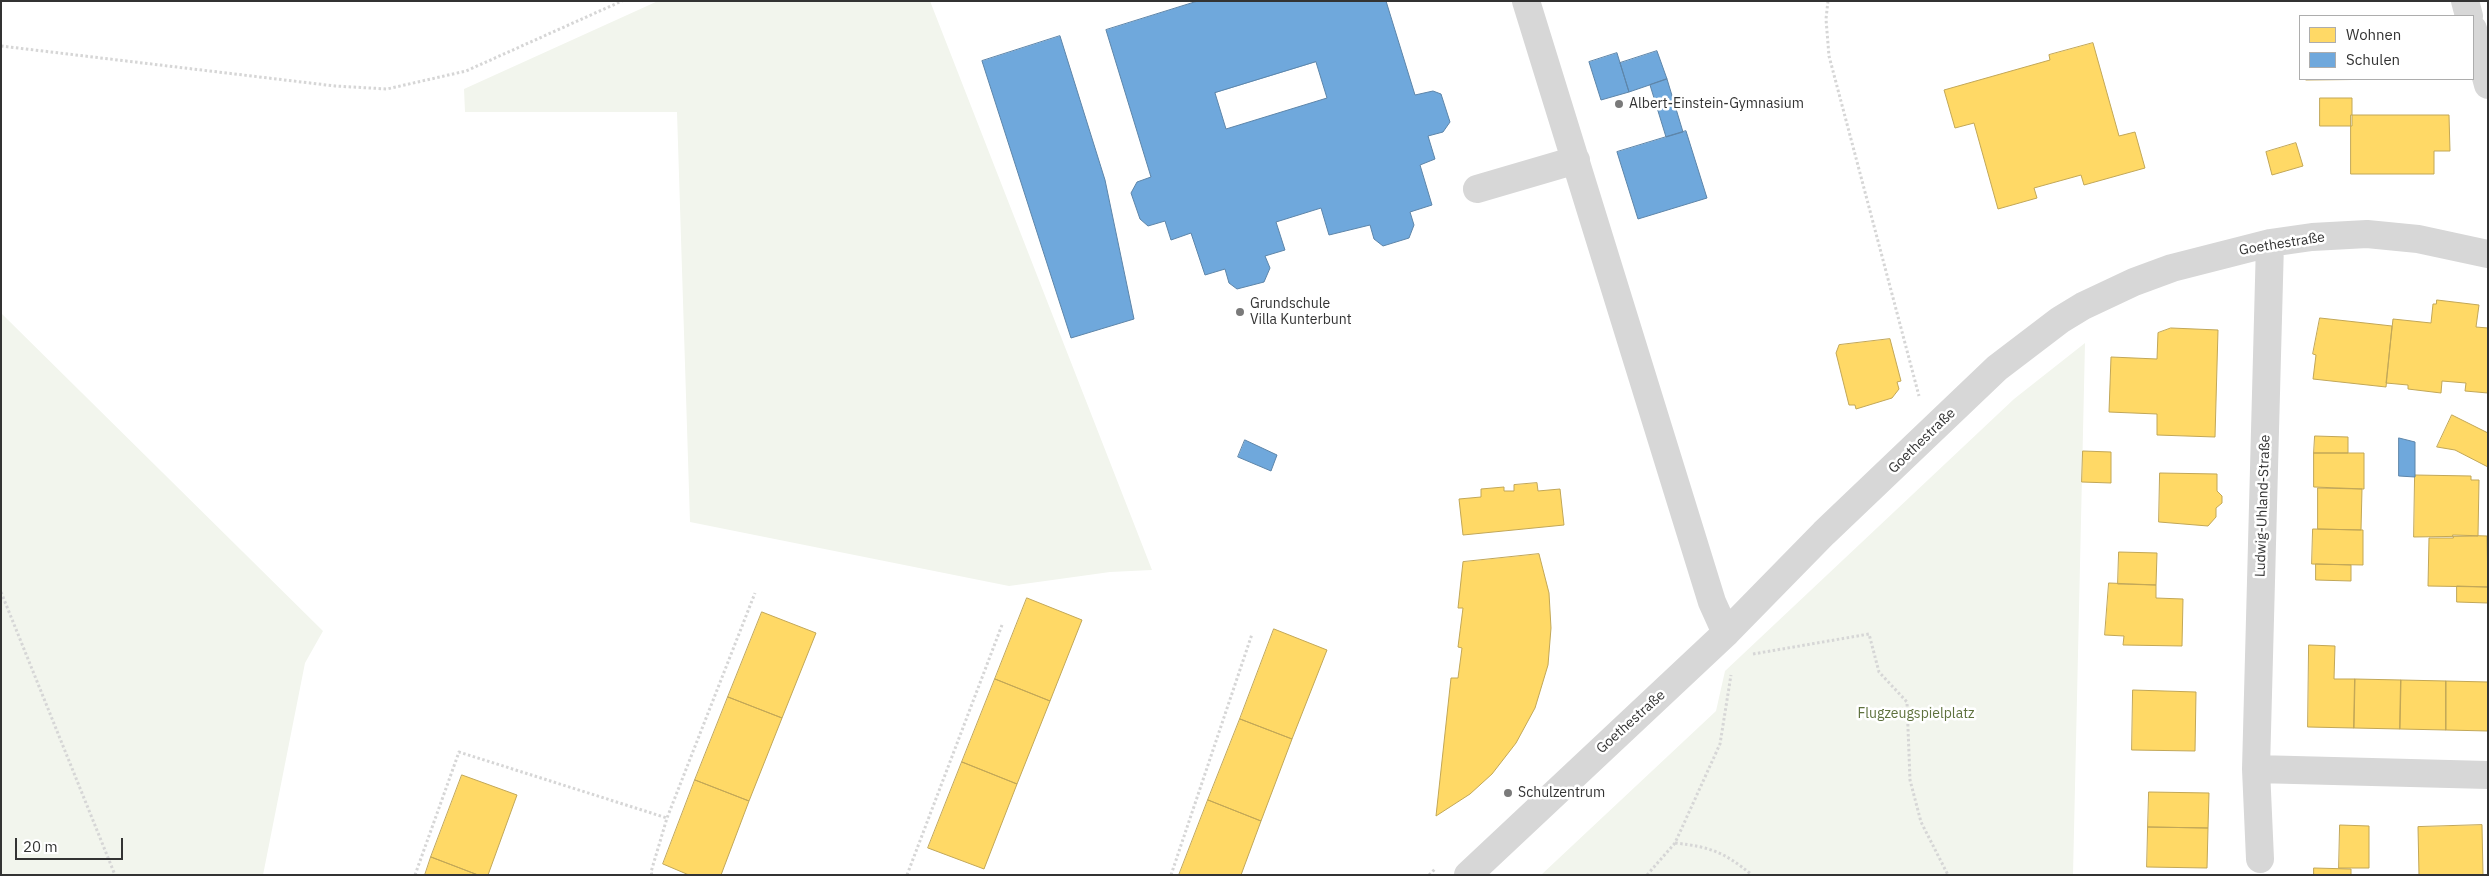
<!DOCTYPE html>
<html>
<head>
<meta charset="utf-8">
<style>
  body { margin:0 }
  #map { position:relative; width:2489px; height:876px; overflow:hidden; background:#fff; font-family:"IBM Plex Sans",sans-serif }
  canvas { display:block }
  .frame { position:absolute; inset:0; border:2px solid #333; pointer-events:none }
  .legend { position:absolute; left:2299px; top:15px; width:175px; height:65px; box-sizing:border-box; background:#fff; border:1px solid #adadad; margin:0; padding:6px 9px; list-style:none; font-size:15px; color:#333 }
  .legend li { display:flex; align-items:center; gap:10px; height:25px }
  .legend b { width:25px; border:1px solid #adadad }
  .scale { position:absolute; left:15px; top:838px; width:108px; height:22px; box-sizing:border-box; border:2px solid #333; border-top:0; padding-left:6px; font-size:15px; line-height:18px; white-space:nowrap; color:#333; -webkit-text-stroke:4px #fff; paint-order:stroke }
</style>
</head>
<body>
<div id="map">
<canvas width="2489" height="876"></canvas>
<div class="frame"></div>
<ul class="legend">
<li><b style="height:14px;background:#ffd966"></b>Wohnen</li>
<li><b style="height:14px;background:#6fa8dc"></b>Schulen</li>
</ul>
<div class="scale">20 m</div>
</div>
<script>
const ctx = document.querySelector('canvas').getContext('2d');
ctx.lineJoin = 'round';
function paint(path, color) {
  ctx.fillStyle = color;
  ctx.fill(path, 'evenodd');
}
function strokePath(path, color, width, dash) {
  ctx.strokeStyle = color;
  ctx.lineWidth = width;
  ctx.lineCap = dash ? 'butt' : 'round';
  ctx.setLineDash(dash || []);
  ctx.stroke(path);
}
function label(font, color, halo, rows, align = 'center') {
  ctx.font = font + ' "IBM Plex Sans",sans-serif';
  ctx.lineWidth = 5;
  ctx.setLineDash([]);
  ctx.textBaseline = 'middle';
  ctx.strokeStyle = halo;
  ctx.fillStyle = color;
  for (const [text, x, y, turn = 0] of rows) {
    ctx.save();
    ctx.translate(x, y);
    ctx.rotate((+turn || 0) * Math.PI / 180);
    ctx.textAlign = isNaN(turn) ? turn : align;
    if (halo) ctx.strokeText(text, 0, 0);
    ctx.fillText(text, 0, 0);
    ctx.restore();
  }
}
paint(new Path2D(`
  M658,1H930L1152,570L1110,572L1009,586L690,522L677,112H465L464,89Z
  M1,313L323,631L305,663L263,875H1Z
  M2085,343L2073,875H1541L1716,711L1725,671L2014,399Z`), '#f2f5ed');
const homes = new Path2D(`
  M2093,43L2119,136L2135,132L2145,168L2084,185L2081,175L2034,188L2037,198L1998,209L1974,123L1955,128L1944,90L2050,60L2049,55Z
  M2306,79H2400L2306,80Z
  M2320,98H2352V126H2320Z
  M2351,115H2449L2450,151H2434V174H2351Z
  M2296,143L2303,166L2272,175L2266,152Z
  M2437,300L2479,305L2476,327L2488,328V393L2465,391L2466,383L2442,381L2441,393L2408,389V385L2386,383L2393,319L2431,323L2433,304H2436Z
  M2320,318L2392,326L2386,387L2313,379L2316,355L2313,354Z
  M2171,328L2218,330L2215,437L2157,435V414L2109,412L2111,357L2157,359L2158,333Z
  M1890,339L1901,381L1897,382L1899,389L1892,398L1856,409L1855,405H1849L1836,353L1839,345Z
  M2452,415L2488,433V467L2455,450L2437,447Z
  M2315,436L2348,437V453H2314Z
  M2083,451L2111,452V483L2082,482Z
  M2314,453H2364V489L2314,487Z
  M2160,473L2217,474V491L2222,496V503L2216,508V517L2208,526L2159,522Z
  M2415,475L2471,476V480H2479L2478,536L2414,537Z
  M1537,483L1538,491L1560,489L1564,525L1463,535L1459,499L1481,497V489L1504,487V491H1514V485Z
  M2318,488L2362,489L2361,530L2318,529Z
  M2313,529L2363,530V565L2312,564Z
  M2453,535L2487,536L2488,587L2428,586L2429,538H2453Z
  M2119,552L2157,553L2156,585L2118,584Z
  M1539,554L1549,593L1551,628L1548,665L1535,708L1516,743L1492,774L1470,794L1436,816L1451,678H1458L1462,648L1458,647L1463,608H1458L1463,562Z
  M2316,564L2351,565V581L2316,580Z
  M2109,583L2156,585V598L2183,599L2182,646L2123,645L2124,636L2105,635Z
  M2457,586L2488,587V603L2457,602Z
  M1027,598L1082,620L1050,701L995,679Z
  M762,612L816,633L782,718L728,697Z
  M1274,629L1327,650L1292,739L1240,719Z
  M2309,645L2335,646L2334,679H2355L2354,728L2308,727Z
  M995,679L1050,701L1017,784L962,762Z
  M2355,679L2401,680L2400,729L2354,728Z
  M2401,680L2446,681V730L2400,729Z
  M2446,681L2488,682V731L2446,730Z
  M2133,690L2196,692L2195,751L2132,750Z
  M728,697L782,718L749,801L695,780Z
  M1240,719L1292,739L1261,821L1208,800Z
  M962,762L1017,784L984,869L928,848Z
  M462,775L517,795L488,875H478L431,857Z
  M695,780L749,801L721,875H689L663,864Z
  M2149,792L2209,793L2208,828L2148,827Z
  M1208,800L1261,821L1241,875H1179Z
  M2340,825L2369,826V868H2339Z
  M2482,825L2483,875H2419L2418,827Z
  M2148,827L2208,828L2207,868L2147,867Z
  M431,857L478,875H425Z
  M2314,868L2351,869V875H2314Z`);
paint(homes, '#ffd966');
strokePath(homes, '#c2a757', 1);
const schools = new Path2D(`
  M1198,1H1386L1415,95L1433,91L1441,94L1450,122L1443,132L1428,136L1435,159L1420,165L1432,205L1410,212L1414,225L1409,238L1383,246L1374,239L1370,225L1329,235L1321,208L1276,222L1285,250L1265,256L1270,268L1264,282L1237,289L1229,283L1225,269L1205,275L1191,233L1171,240L1165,221L1148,226L1140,219L1131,193L1137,182L1151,177L1106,30ZM1316,62L1327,98L1226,129L1215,93Z
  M1060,36L1105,180L1134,319L1071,338L982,61Z
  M1657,51L1667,79L1629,92L1620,63Z
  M1617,53L1629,92L1601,100L1589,62Z
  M1667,79L1683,132L1666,137L1650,85Z
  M1686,131L1707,198L1638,219L1617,152Z
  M2399,438L2415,442V477L2399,476Z
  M1245,440L1277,455L1271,471L1238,457Z`);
paint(schools, '#6fa8dc');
strokePath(schools, '#5d85a9', 1);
strokePath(new Path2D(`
  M1828,1L1826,19L1829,56L1919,396
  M1,46L335,86L387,89L466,71L622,1
  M1,592L115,875
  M1753,654L1869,634L1879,672L1907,702L1910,780L1921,822L1948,875
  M1675,843C1711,847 1724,852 1752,875
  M415,875L459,752L667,818
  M652,875L651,872L667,818L755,593
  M907,875L1002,625
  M1171,875L1252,634
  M1429,875L1436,868
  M1647,875L1675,843L1720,744L1731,675`), '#d6d6d6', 3, [2.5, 2.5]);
strokePath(new Path2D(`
  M1526,1L1712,602L1726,633
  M2465,1L2469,16
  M2473,29L2488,85
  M1477,189L1576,160
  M2256,769L2488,775
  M2260,859L2256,769L2270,243
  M1468,875L1726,633L1824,533L1997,368L2060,320L2083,306L2134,282L2172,268L2270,243L2312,237L2367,234L2418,239L2488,254`), '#d7d7d7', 28);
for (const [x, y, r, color] of [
  [1619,104,5,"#7a7a7a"],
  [1240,312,5,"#7a7a7a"],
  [1508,793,5,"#7a7a7a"]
]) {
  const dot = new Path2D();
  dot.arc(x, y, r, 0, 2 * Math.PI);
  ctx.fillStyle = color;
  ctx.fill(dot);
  strokePath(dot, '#fff', 2);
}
label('14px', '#333', '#fff', [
  ["Albert-Einstein-Gymnasium",1629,104],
  ["Grundschule",1250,304],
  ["Villa Kunterbunt",1250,320],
  ["Schulzentrum",1518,793]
], 'left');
label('14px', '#333', '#fff', [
  ["Goethestraße",2282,244,-9],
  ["Goethestraße",1922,441,-44],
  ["Ludwig-Uhland-Straße",2263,506,-88],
  ["Goethestraße",1631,722,-42]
]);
label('14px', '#5e713d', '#fff', [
  ["Flugzeugspielplatz",1916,714]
]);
</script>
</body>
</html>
